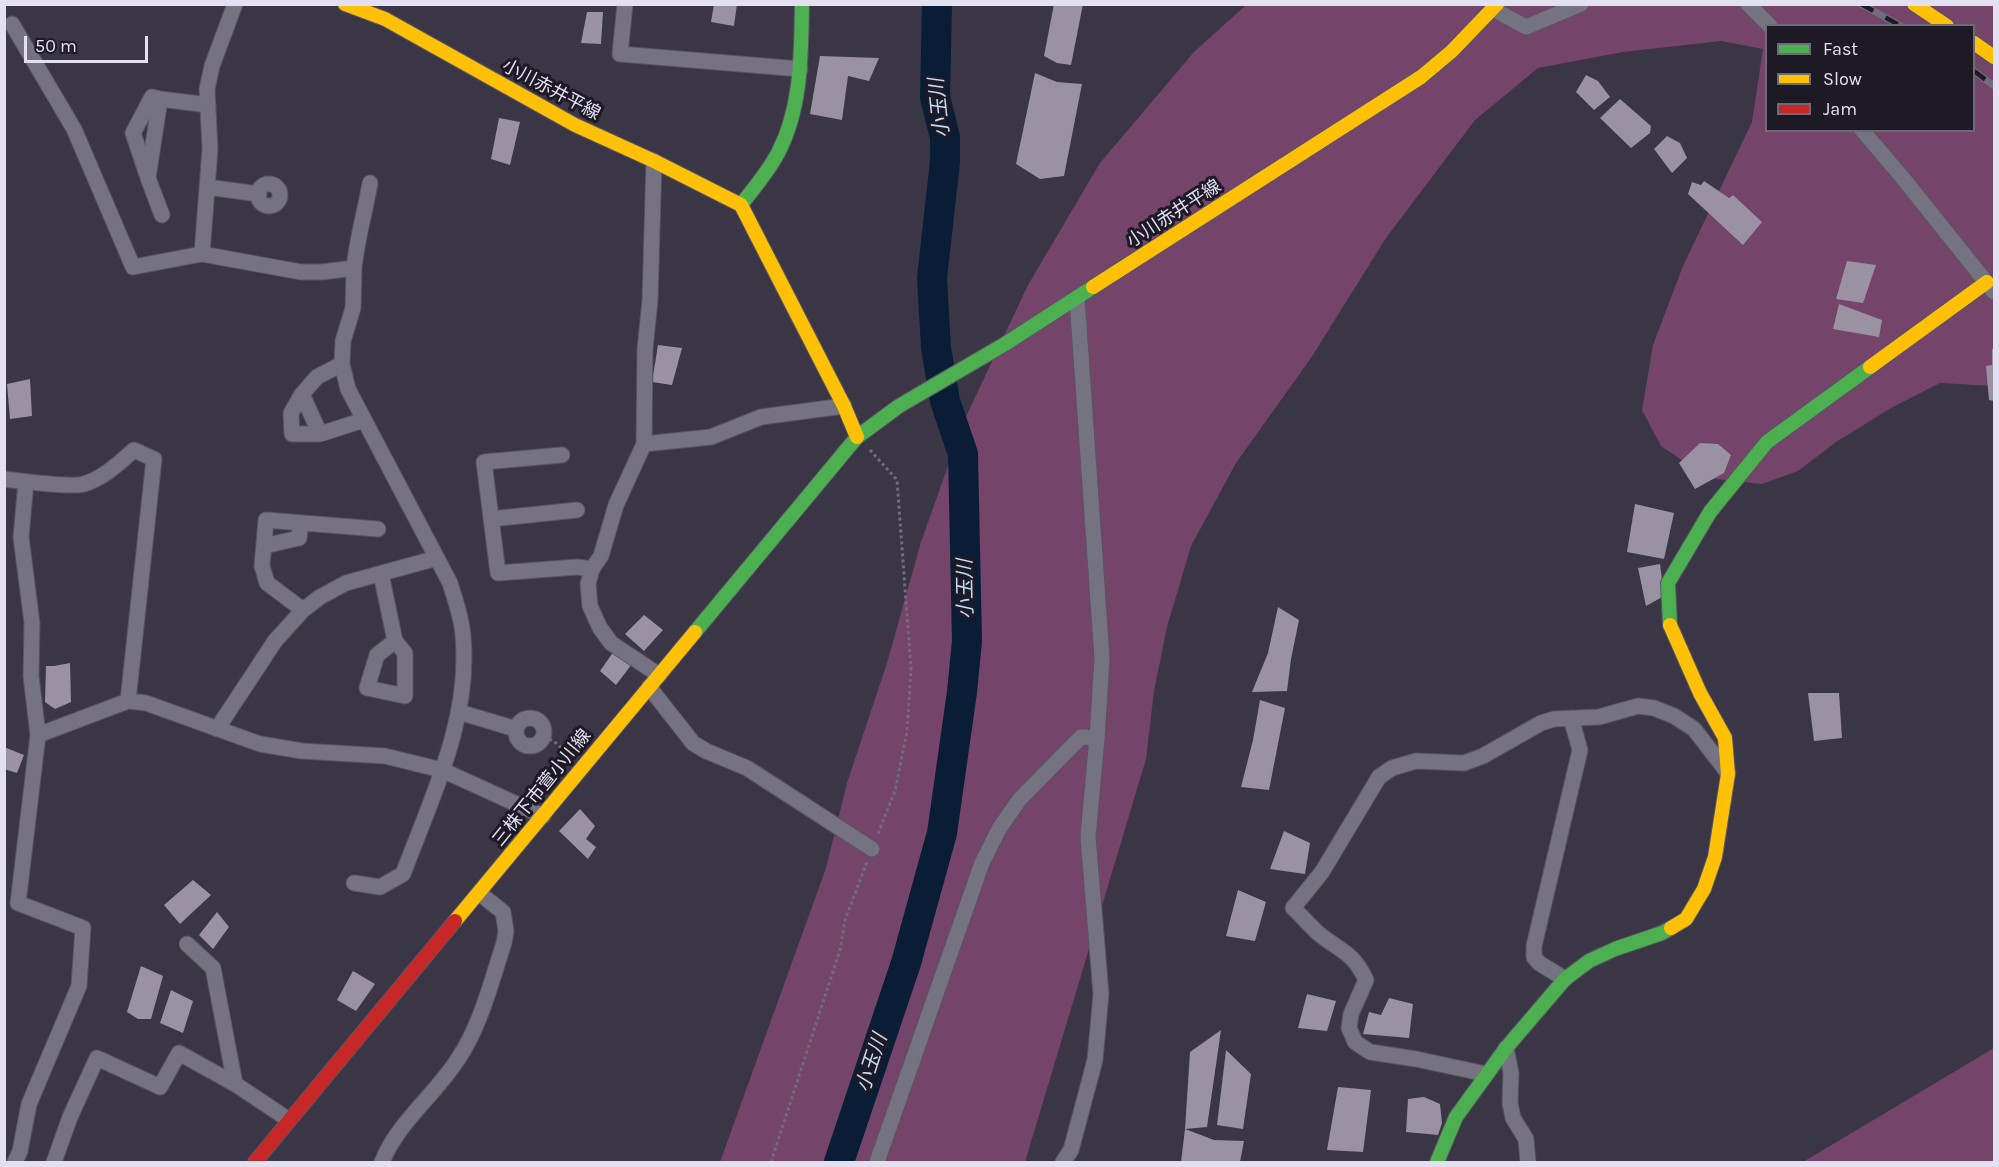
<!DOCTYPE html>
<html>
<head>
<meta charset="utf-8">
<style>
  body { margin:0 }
  #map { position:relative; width:1999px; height:1167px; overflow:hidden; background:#3a3645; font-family:Karla,sans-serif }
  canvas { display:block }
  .frame { position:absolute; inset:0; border:6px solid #e3e0f2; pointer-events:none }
  .legend { position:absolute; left:1765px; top:24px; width:210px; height:108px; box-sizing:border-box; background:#1d1a26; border:2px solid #6c6978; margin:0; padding:8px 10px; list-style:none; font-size:18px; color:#e3e0f2 }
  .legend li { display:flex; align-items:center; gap:12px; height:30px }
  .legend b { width:30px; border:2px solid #6c6978 }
  .scale { position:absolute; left:24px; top:36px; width:124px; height:27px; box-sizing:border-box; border:3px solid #e3e0f2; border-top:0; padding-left:8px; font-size:18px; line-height:21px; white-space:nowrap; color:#e3e0f2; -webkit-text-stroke:4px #1d1a26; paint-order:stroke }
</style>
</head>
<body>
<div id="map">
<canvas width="1999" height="1167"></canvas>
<div class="frame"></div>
<ul class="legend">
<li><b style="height:8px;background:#4caf50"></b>Fast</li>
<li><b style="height:8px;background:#ffc107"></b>Slow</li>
<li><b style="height:8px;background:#c62828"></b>Jam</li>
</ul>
<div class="scale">50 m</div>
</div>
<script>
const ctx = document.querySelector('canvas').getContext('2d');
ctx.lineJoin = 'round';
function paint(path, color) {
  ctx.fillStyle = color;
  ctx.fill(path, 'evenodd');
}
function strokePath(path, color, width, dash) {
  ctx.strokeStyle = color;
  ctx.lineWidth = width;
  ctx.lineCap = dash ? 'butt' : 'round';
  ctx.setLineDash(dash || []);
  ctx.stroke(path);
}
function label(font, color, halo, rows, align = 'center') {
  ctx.font = font + ' Karla,"Noto Sans JP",sans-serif';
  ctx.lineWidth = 6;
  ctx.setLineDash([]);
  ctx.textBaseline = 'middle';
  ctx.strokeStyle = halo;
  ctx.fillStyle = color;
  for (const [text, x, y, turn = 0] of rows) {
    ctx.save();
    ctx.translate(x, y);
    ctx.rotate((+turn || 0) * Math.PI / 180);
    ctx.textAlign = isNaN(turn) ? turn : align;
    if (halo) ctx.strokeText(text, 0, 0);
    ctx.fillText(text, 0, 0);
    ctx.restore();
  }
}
paint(new Path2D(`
  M1246,5H1994V386L1940,383L1891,408L1836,442L1798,471L1762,484L1708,478L1661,446L1642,410L1653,345L1683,266L1752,122L1763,49L1721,41L1623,52L1538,68L1475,120L1386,238L1311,358L1236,463L1191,546L1167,627L1154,691L1146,759L1025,1162H720L826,868L847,783L887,663L921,542L964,421L1028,285L1100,163L1194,52ZM1766,26H1974V130H1766Z
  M1994,1048V1162H1803Z`), '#75446b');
strokePath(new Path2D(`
  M839,1162L906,963L942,833L962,692L967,641L963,454L945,401L936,348L932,278L945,162V137L935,97L937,4`), '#091e36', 30);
paint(new Path2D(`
  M714,4H737L734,26L711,22Z
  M1054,4H1083L1071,65L1057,63L1044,56Z
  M587,12H603L601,44L581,43Z
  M820,56L879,58L869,81L848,76L842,120L810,114Z
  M1035,73L1057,82L1082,84L1064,176L1040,179L1016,164Z
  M1586,75L1598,81L1610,97L1594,110L1576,92Z
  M1620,99L1651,126L1650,133L1631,148L1600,118Z
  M499,118L520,122L510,165L491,159Z
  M1667,136L1680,143L1687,158L1672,173L1654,149Z
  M1704,181L1729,198L1733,195L1762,222L1743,245L1688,194L1692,182L1701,185Z
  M1847,261L1876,265L1863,303L1836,299Z
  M1839,304L1882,320L1879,337L1833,329Z
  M658,345L682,348L672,385L652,382Z
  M1992,349H1994V401L1989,400L1986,366L1992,365Z
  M30,379L32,416L10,419L7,384Z
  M1700,443L1718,444L1731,455L1724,473L1695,489L1679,463Z
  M1635,504L1674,513L1664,559L1627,552Z
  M1660,564L1664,596L1646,606L1638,568Z
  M1278,607L1299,620L1291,659L1287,691L1252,692L1268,653Z
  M644,615L663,630L644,651L625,634Z
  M614,651L632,664L616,685L600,671Z
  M70,663L71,702L55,709L45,702L46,666H54Z
  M1808,693H1839L1842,738L1814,741Z
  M1260,700L1285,708L1269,790L1241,787L1253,740Z
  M4,747L24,755L17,773L4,769Z
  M580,809L595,826L586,839L596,847L588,859L559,831Z
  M1284,831L1310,843L1305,874L1270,869Z
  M193,880L211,895L180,924L164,905Z
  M1238,890L1266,902L1255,941L1226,936Z
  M217,912L229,927L213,949L199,935Z
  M141,966L163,976L151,1019H138L127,1012Z
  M353,971L375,984L356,1011L337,1000Z
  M171,990L193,1001L183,1033L160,1023Z
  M1307,994L1336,1001L1327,1031L1298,1028Z
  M1389,998L1413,1004L1409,1038L1363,1034L1369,1012L1381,1015Z
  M1221,1030L1207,1127L1185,1129L1190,1052Z
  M1226,1050L1251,1074L1243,1129L1217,1125Z
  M1338,1087L1371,1090L1363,1152L1327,1150Z
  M1424,1097L1440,1104L1442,1123L1438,1135L1406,1132L1408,1099Z
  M1185,1129L1214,1140L1244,1141L1240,1162H1181Z`), '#9a91a2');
const street = new Path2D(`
  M235,4L212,66L207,89L210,149L202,254L301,272H322L354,268L353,308L343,341L342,364L348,389L450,583C455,600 462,618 463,636C471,719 431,799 403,874L380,887L354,883
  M625,4L620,54L800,69
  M1748,4L1770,26
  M1493,9L1526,27L1581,4
  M12,24L74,129L133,267L202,254
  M1862,130L1902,177L1994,292
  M654,161L650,300L645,349L644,444L616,505L601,556L592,569L588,584L590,606L600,628L611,643L659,675
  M147,175L133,133L152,97L160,99
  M258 195a11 11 0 1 1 22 0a11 11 0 1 1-22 0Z
  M207,187L259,194
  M162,215L148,178L160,99L208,105
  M354,268C357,239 365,212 370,183
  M342,364L317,377L302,394L291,413L292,434H320L364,420
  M302,394L320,434
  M644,444L711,437L761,417L844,406
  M562,455L484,462L498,573L577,567L592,569
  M4,479C21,481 70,488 84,484C104,478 119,463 134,450L154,459L128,701
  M491,519L577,510
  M264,546L299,538L301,523
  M381,574L395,641
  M303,610L267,583L262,566L266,520L378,529
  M395,641L405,653V696L367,688L377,655Z
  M649,687L693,743L706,751L747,768L872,849
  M459,712L516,729
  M516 732a14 14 0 1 1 28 0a14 14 0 1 1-28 0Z
  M217,729L275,641L303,610L320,597L346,583L437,558
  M38,735L128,701L146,703L260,744L302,751L385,756L442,770L543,816
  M187,944L213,968L235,1084
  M1565,979L1539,963L1534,957V946L1580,750L1571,718
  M1506,1048L1511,1073L1510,1103L1513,1118L1526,1139L1528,1162
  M1486,1074L1416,1059L1370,1052L1355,1042L1349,1028L1351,1014L1366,980C1353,951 1339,951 1318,933C1309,925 1302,916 1293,908L1322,872L1379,777L1392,768L1416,761L1464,763L1483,756L1541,723L1554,719L1599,717L1638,706L1654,708L1674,716L1694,729L1728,773
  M15,1162L20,1151L29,1104L79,986L83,928L18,903L38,735L31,676L32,623L21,537L26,482
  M54,1162L70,1117L97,1058L160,1087L179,1053L235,1084L289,1120
  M382,1162C398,1122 435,1095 458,1059C481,1025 491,982 504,943L506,931L503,912L479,893
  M877,1162L982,863L999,829L1019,800L1081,737L1097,738
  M1063,1162L1071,1150L1095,1060L1101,994L1088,837L1097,738L1102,658L1077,298`);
const fast = new Path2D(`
  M741,205C754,188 768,172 778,153C802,107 801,54 802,4
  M1670,625L1668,583L1710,512L1767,442L1870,367
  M695,632L857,437L899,406L1005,344L1093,287
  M1437,1162L1456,1117L1506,1048L1565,979L1589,961L1615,949L1662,933L1671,928`);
const slow = new Path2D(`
  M345,4L385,19L575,125L654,161L741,205
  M1914,4L1947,26
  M1974,43L1994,57
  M741,205L844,406L857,437
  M1093,287L1421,77L1452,51L1497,4
  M1870,367L1987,282
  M1670,625L1700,693L1725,738L1728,774L1715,857L1704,889L1686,919L1671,928
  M455,921L695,632`);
const jam = new Path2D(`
  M255,1162L455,921`);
strokePath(street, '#585562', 17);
strokePath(fast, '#585562', 16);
strokePath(slow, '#585562', 16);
strokePath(jam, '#585562', 16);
strokePath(new Path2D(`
  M870,450L897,480L911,669L907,731L895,791L877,836
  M544,736L556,743L569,755
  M771,1162L840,950L845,920L867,862`), '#706d79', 3, [3, 3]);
strokePath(street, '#767380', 15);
strokePath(fast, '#4caf50', 14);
strokePath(slow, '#ffc107', 14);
strokePath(jam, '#c62828', 14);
const rail = new Path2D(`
  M1861,4L1901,26
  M1974,71L1994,86`);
strokePath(rail, '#716e7b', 7);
strokePath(rail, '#1d1a26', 4.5, [14]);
label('18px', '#e3e0f2', '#1d1a26', [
  ["小川赤井平線",551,90,28],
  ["小川赤井平線",1174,214,-33],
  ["三株下市萱小川線",542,788,-51]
]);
label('italic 20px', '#c2dcfa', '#1d1a26', [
  ["小玉川",940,108,-96],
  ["小玉川",966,589,-91],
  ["小玉川",872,1063,-72]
]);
</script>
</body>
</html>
